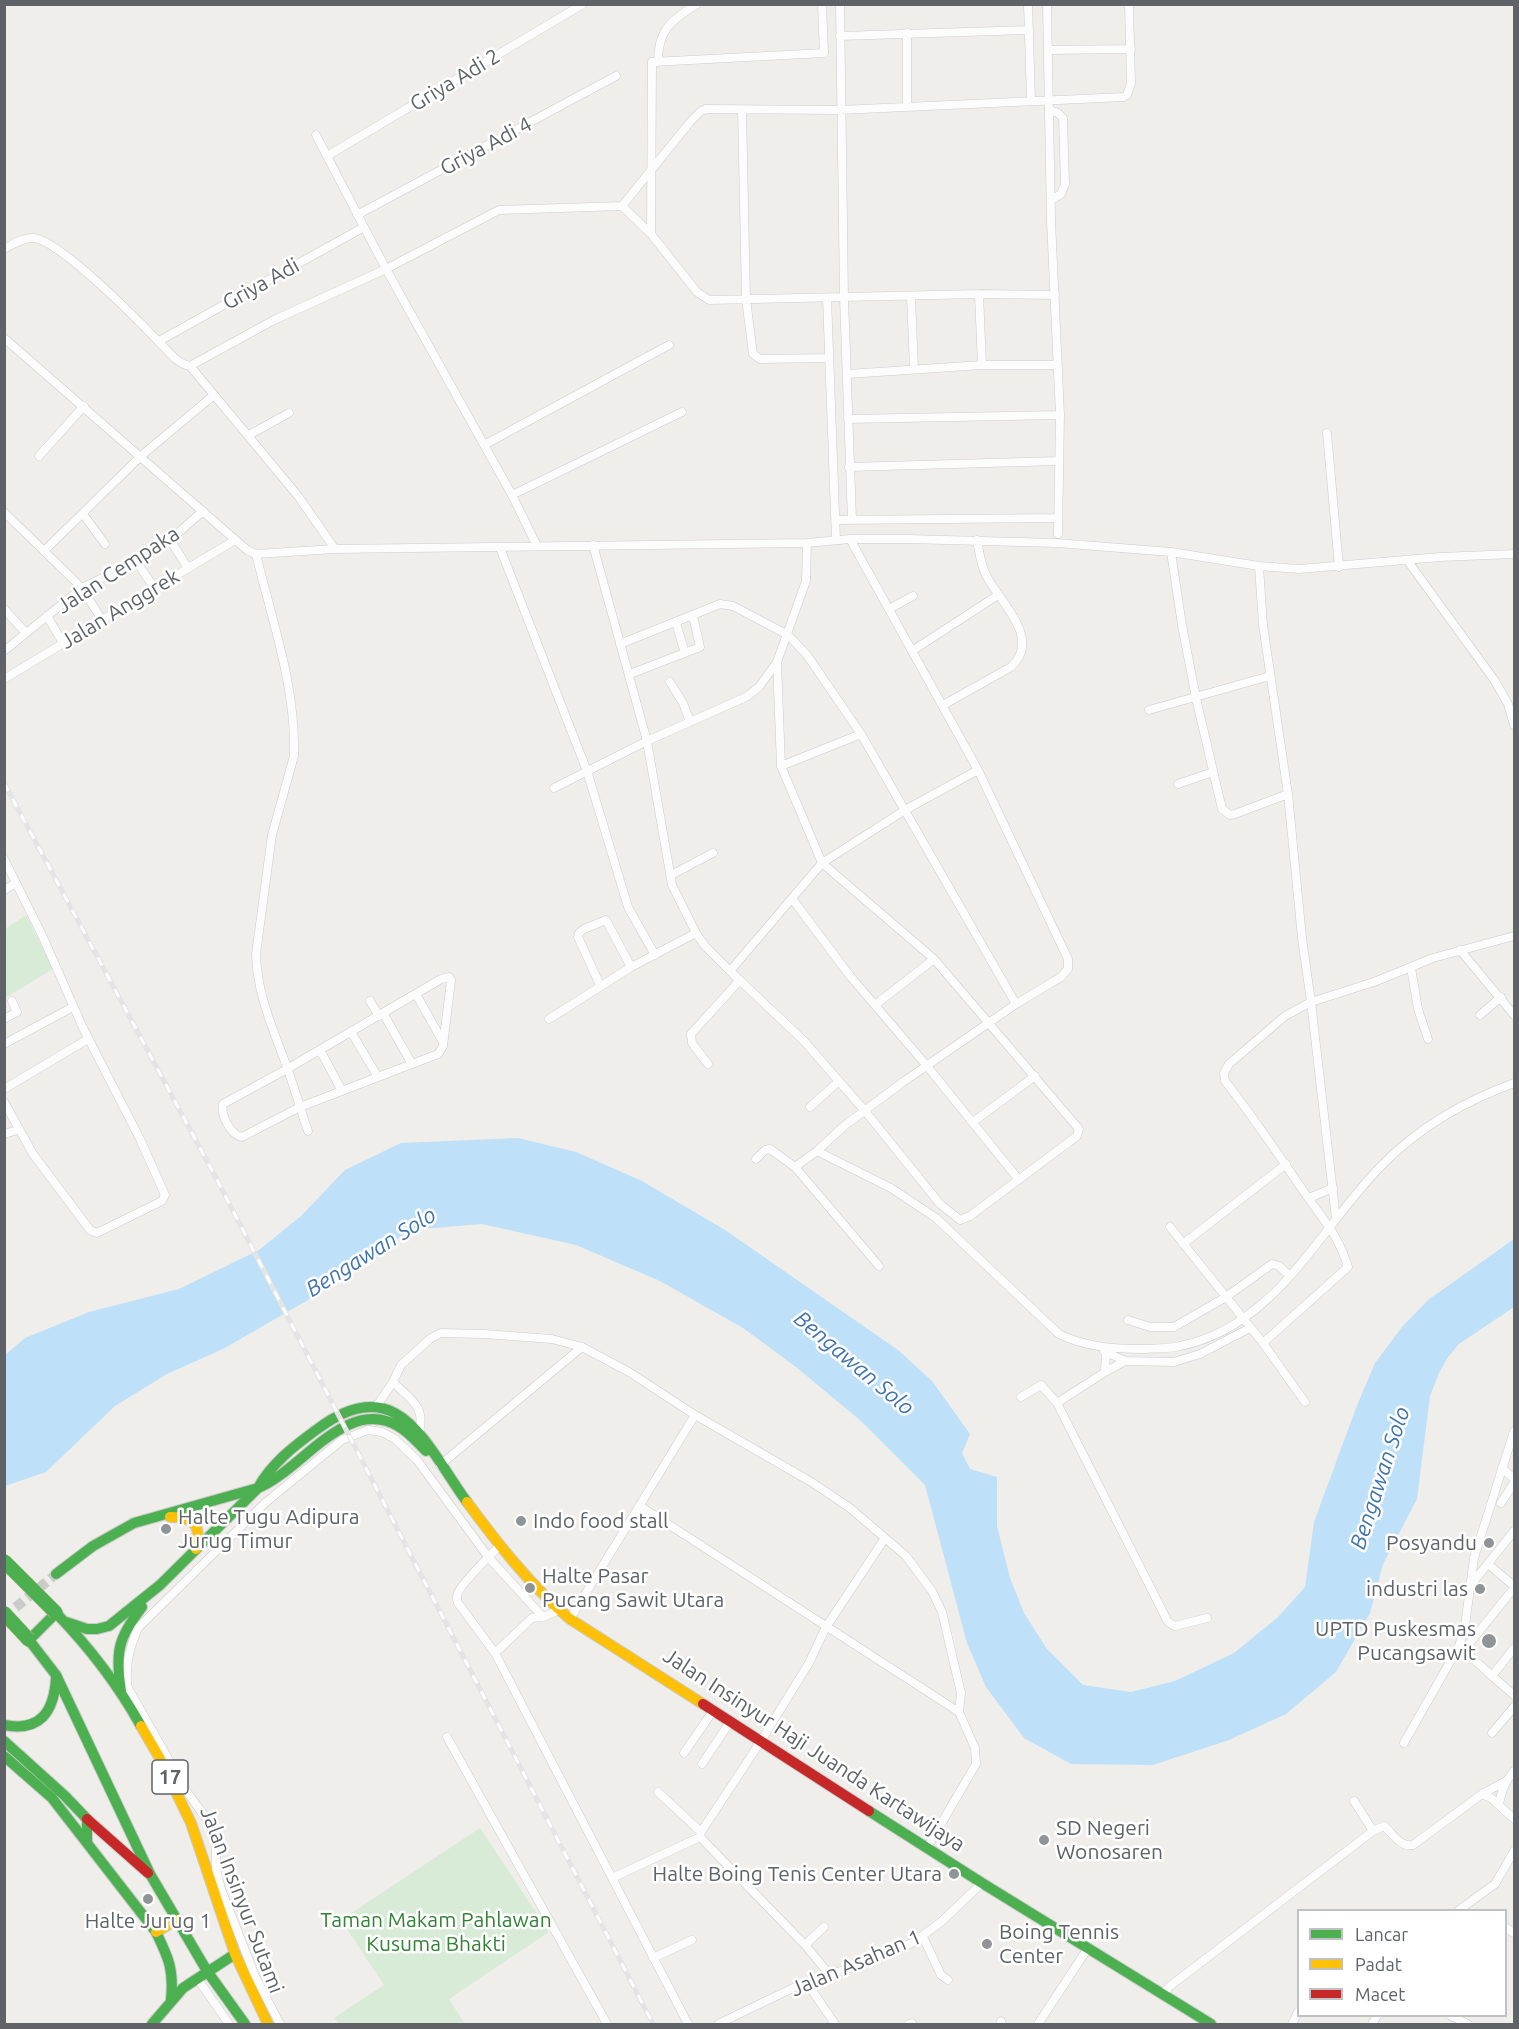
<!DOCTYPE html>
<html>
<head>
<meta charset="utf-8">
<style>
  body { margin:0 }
  #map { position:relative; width:1519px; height:2029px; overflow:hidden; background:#efeeea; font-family:Ubuntu,sans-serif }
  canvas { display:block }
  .frame { position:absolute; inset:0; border:6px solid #5f6368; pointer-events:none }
  .legend { position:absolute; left:1297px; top:1909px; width:210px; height:108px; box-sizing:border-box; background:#fff; border:2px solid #bfc1c3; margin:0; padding:8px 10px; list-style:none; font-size:18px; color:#5f6368 }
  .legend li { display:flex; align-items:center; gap:12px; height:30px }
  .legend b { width:30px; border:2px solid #bfc1c3 }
</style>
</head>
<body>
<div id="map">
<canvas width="1519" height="2029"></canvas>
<div class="frame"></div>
<ul class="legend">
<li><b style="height:8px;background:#4caf50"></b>Lancar</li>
<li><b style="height:8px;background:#ffc107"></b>Padat</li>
<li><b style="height:8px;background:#c62828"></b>Macet</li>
</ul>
</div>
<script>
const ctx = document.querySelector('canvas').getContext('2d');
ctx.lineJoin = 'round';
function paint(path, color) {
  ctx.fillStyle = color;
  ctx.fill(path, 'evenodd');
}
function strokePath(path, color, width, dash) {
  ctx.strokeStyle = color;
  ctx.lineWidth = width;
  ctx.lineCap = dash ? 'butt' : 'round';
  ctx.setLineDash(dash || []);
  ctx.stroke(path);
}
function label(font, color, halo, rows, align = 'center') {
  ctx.font = font + ' Ubuntu,sans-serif';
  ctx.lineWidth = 5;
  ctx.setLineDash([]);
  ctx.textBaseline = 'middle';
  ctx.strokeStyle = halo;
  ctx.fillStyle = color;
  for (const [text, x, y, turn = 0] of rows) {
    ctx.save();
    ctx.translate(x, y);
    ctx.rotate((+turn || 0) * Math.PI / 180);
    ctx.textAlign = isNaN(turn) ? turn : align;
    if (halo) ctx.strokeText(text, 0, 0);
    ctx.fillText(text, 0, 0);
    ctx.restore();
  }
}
paint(new Path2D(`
  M26,915L53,969L5,998V929Z
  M480,1828L549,1932L449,1999L465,2024H339L334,2018L384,1985L341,1920Z`), '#d8ebd6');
paint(new Path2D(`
  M518,1138L576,1152L642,1181L725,1230L898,1350L932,1381L970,1434L962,1453L970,1469L997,1477V1526L1010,1578L1024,1613L1047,1649L1083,1685L1131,1692L1175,1681L1234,1653L1278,1617L1305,1587L1314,1522L1356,1408L1375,1363L1402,1327L1428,1300L1514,1239V1307L1459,1344L1448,1357L1439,1373L1430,1396L1417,1499L1383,1564L1370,1613L1336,1672L1286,1714L1229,1740L1153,1765L1071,1764L1024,1738L986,1687L967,1643L925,1485L861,1421L796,1367L743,1328L660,1281L576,1245L482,1224L410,1230L308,1300L223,1349L167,1374L115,1406L46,1472L5,1486V1355L25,1338L89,1312L179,1289L259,1250L301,1216L345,1170L401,1143Z`), '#bfe0f9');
strokePath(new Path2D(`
  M4,1617L56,1574`), '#cbcbca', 10, [10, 5]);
const street = new Path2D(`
  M840,4L844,298L852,520
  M1028,4L1031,101
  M1047,4L1051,221L1060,415L1058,534
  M840,36L1029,30
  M1048,50L1131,49
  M658,62C658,30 670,21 697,4
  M907,106V33
  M742,110L746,299L753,354L760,359L829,358
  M1050,110L1058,113L1063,118L1065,184L1061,194L1051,200
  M316,135L386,269L499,210L622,206L691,121L701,111L706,109L840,110L1124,97L1127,95L1131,83L1129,4
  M327,156L583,4
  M622,206L651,234L697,292L709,300L979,294L1055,295
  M357,215L616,76
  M651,234L652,62L824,53L822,4
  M4,249C13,244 24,237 34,238C60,241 137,319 158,341C168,350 176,364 190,366L298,496L335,549
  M979,294L982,365
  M911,297L914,369
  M827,298L836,540
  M4,338L247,550L256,554L335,549L807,543L850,539H907L1057,543L1171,552L1259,566L1299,569L1440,557L1514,554
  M159,341L364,227
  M190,366L274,320L386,269L512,495L537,546
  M848,374L982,365H1057
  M848,419L1060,415
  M1327,433L1339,567
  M249,435L289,413
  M484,445L669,345
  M39,456L84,406
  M849,467L1059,461
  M512,495L682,412
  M4,512L44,551L141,456L214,395
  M83,514L105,544
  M836,520L1058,518
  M850,539L978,770L1068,959V969L1061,977L1016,1004L903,1082L844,1126L817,1151L795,1167L879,1266
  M170,540L188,568
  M593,545L647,741L672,885L696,933L705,946L730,971
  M500,548L587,771L628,907L655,955
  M44,551L82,588L102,620
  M1171,552L1182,625L1196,698L1222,809L1230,815L1235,814L1288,794
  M256,554C272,621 296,686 294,756L272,835L256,954C257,995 274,1031 288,1070C295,1090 301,1111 308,1131
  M1407,560L1495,681L1508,704L1514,725
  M136,561L155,589
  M1259,566L1263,625L1288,794L1302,938L1311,1002L1374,982L1433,958L1514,936
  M4,609L26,633
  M889,609L913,596
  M47,616L63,643
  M676,623L685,653
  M620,644L720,604L733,606L788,635L807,655L861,734L1016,1004
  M4,651L82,588L136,561L170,540L203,511
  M912,651L998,595
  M777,662L781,766L822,863L934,959L1079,1129L1077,1136L970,1216L960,1220L940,1204L865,1111L804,1041L730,971L822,863L905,810L978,770
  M630,674L700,647L693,616
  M4,679L235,540
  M670,682L683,703L690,722
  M943,705L1011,667C1042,639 1001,603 987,577C981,566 979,552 977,540
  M1149,710L1270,676
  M781,766L861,734
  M1178,784L1213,772
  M554,788L647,741L746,697L759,687L777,662L806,581L807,543
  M4,859L42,935L83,1028L140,1139L165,1195L162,1201L97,1233L90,1230L33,1154L4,1102
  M671,875L713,853
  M4,890L16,883
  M793,900L850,976L927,1066L1019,1180
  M1460,950L1514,1015
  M1411,968L1418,1009L1428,1039
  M449,977L451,980L443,1046L438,1054L300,1107L242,1137C231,1135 220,1115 223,1104L287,1069L441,979Z
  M600,985L578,937L579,933L584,929L606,920L631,967
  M416,994L443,1042
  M370,1001L379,1016
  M875,1005L934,959
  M383,1013L412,1064
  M1480,1015L1501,997
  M4,1019L17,1012L12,1001
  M549,1019L631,967L696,933
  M351,1032L378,1077
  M4,1044L71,1008
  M320,1050L342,1091
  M708,1064L692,1043L691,1034L740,980
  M4,1089L88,1039
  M810,1107L839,1081
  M973,1122L1035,1076
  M4,1134L18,1130
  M817,1151L891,1188L936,1218L1059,1334C1085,1347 1115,1349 1144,1349C1156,1348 1168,1349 1180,1346C1275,1327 1318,1231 1380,1167C1419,1127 1463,1102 1514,1083
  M756,1159L765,1150L770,1149L795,1167
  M1309,1198L1333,1188
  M1170,1227L1263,1343L1348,1267C1339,1237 1326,1223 1309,1199C1281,1159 1255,1119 1225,1081L1224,1073L1229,1064L1285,1016L1311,1002L1336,1219
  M1183,1244L1286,1164
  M1128,1320L1150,1327H1174L1226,1297L1272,1264L1279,1266L1290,1276
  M1263,1343L1305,1402
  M1104,1351L1125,1361L1174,1362L1200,1354L1250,1328
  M1106,1353L1105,1372L1057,1403L1168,1622L1175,1626L1207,1618
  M1105,1372L1125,1361
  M393,1382C410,1399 426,1406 419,1432
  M1021,1397L1041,1385L1057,1403
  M376,1407L393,1382L401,1365L431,1338L441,1333L484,1334L552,1339L582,1347L629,1372L695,1415L813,1483L850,1508L906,1556L932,1591L942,1612L961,1693L959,1712L975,1748L976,1764L927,1848
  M1514,1431L1474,1558L1465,1626L1459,1646L1492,1676L1514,1648
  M440,1465L582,1347
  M1502,1468L1514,1479
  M1501,1503L1514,1483
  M640,1506L959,1712
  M1488,1564L1514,1586
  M1470,1586L1514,1531
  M559,1610L543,1617L532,1618L495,1653L688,2024
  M570,1619L695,1415
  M1464,1650L1514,1588
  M495,1653L458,1603C457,1599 456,1597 458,1593C462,1582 491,1555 500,1545
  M1492,1676L1514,1695
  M1492,1733L1514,1707
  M447,1737L607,2024
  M1404,1743L1459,1646
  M684,1753L713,1711
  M702,1764L730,1722
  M658,1792L701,1832L700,1837L805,1945L830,1975
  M1482,1794L1491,1798L1514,1819
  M1499,1805C1501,1791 1505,1782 1514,1771
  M1373,1831L1384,1826C1393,1833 1400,1848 1413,1845L1482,1794L1506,1781
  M701,1832L761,1741L809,1663L826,1627L885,1538
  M612,1878L700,1837
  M1459,1910L1495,1884L1514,1851
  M1506,1928L1514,1933
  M923,1937L941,1975L948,1980
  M805,1945L824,1927
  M653,1958L692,1940
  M197,1978L229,2024
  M807,1983L835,2024
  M1163,1994L1170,1986L1373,1831L1354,1801
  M1451,2016L1468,2024
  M1001,2021L1002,2024
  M280,2024L255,1976L221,1889L216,1869V1837L211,1825L187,1792L127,1686C126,1662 129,1649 138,1628L265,1503L342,1440L368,1430L382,1432L395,1439L417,1460L489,1558L543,1617
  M718,2024L793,1988L869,1961L914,1942L941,1922L982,1883
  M909,2024L912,2023
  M1038,2024L1088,1948
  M1292,2024L1298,2012
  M1372,2024L1377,2016`);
const fast = new Path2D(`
  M258,1488C301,1471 346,1396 398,1426C409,1432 417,1442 426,1451
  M56,1574L93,1546L134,1523L258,1488
  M66,1622L87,1629H97L109,1626L160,1585L258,1488C271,1464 294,1446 316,1430C398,1368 425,1444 467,1502
  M121,1691C115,1652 118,1638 142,1607
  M4,1725C40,1732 54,1712 56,1678
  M141,1726C117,1683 90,1648 56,1613L29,1640L56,1675L150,1874L207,1971L245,2024
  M4,1741L65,1796L87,1819V1841
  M4,1756L52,1798L156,1932C169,1959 174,1970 171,2000
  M869,1811L982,1883L1211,2024
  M152,2024L183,1988L235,1954`);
const slow = new Path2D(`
  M467,1502C498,1544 530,1585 570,1619L703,1704
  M170,1517C194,1517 202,1525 196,1549
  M141,1726L159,1757L191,1823L235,1954L268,2024
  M156,1932L176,1920`);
const jam = new Path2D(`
  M703,1704L869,1811
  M87,1819L148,1873`);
strokePath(street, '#cbcccc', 9);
strokePath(fast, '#cacacb', 12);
strokePath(slow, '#cacacb', 12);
strokePath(jam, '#cacacb', 12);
strokePath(street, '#fdfcfc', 8);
strokePath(fast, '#4caf50', 10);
strokePath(slow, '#ffc107', 10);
strokePath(jam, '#c62828', 10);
const rail = new Path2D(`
  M4,783L215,1176L653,2024`);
strokePath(rail, '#e4e4e4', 5);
strokePath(rail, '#fff', 3, [9]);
const fastBridge = new Path2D(`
  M4,1561L56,1613
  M4,1613L29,1640`);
strokePath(fastBridge, '#c8b996', 15, []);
strokePath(fastBridge, '#4caf50', 14);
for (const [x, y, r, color] of [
  [521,1521,6,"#919496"],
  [166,1529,6,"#919496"],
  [1489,1543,6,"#919496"],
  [530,1588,6,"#919496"],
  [1480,1589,6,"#919496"],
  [1489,1641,8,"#919496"],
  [1044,1840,6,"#919496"],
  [954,1874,6,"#919496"],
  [148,1899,6,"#919496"],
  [987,1944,6,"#919496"]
]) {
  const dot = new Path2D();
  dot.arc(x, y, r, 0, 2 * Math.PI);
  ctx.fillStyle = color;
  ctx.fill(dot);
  strokePath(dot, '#fff', 2);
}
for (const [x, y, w] of [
  [170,1777,36]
]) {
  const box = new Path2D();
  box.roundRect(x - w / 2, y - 17, w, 34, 4.5);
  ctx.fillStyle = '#fff';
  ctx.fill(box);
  strokePath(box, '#5f6368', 1.5);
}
label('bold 20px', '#5f6368', null, [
  ["17",170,1777]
]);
label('21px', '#5f6368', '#fff', [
  ["Griya Adi 2",455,80,-31],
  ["Griya Adi 4",486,146,-28],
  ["Griya Adi",261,284,-29],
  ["Jalan Cempaka",118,570,-33],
  ["Jalan Anggrek",120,609,-31],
  ["Jalan Insinyur Haji Juanda Kartawijaya",814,1750,33],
  ["Jalan Insinyur Sutami",242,1900,69],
  ["Jalan Asahan 1",856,1963,-23]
]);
label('21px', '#5f6368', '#fff', [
  ["Halte Tugu Adipura",178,1517],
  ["Jurug Timur",178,1541],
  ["Indo food stall",533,1521],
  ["Posyandu",1477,1543,"right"],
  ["Halte Pasar",542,1576],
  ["Pucang Sawit Utara",542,1600],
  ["industri las",1468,1589,"right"],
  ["UPTD Puskesmas",1476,1629,"right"],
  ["Pucangsawit",1476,1653,"right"],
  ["SD Negeri",1056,1828],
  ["Wonosaren",1056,1852],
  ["Halte Boing Tenis Center Utara",942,1874,"right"],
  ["Halte Jurug 1",148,1921,"center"],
  ["Boing Tennis",999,1932],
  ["Center",999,1956]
], 'left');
label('21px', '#348238', '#fff', [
  ["Taman Makam Pahlawan",436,1920],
  ["Kusuma Bhakti",436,1944]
]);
label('italic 22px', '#4174aa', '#fff', [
  ["Bengawan Solo",371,1252,-32],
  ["Bengawan Solo",854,1363,40],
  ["Bengawan Solo",1380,1478,-72]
]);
</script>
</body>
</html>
